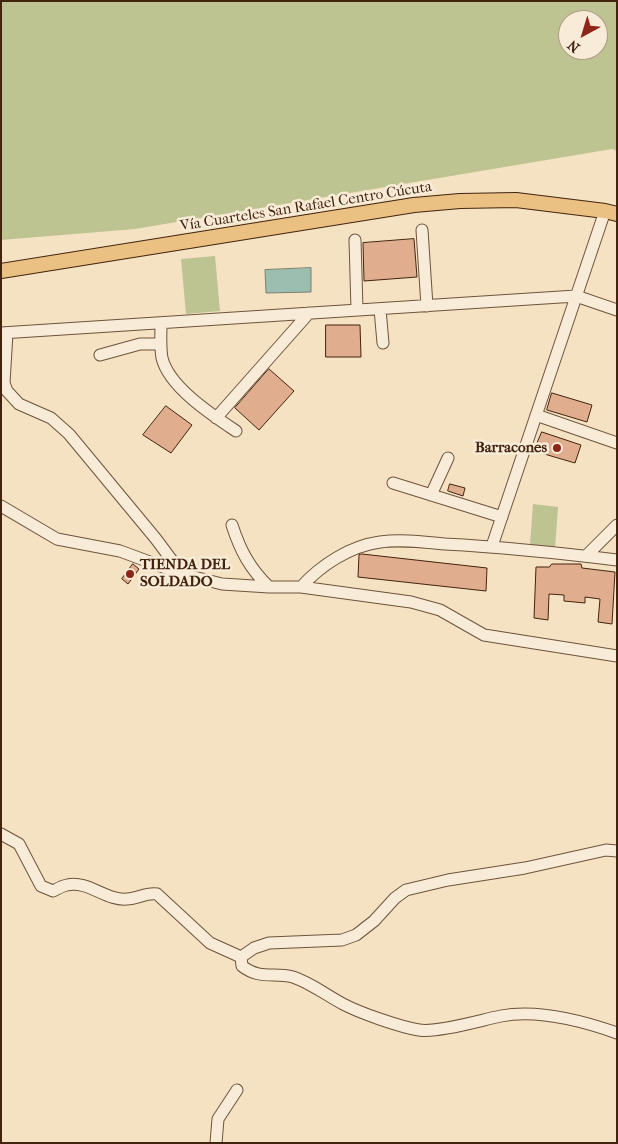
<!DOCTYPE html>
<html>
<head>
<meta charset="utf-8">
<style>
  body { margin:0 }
  #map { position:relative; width:618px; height:1144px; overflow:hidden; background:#f4e2c3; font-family:"IM FELL French Canon",serif }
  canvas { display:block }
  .frame { position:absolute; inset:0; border:2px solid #42230e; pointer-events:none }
  .north { position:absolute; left:558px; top:10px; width:50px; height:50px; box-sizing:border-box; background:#f8ecd8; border:1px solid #af9c87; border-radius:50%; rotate:219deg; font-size:14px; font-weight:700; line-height:20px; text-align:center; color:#42230e }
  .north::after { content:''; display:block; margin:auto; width:18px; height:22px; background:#8f2418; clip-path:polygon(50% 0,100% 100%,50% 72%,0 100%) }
</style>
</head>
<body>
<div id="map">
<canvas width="618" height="1144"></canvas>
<div class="frame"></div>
<div class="north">N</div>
</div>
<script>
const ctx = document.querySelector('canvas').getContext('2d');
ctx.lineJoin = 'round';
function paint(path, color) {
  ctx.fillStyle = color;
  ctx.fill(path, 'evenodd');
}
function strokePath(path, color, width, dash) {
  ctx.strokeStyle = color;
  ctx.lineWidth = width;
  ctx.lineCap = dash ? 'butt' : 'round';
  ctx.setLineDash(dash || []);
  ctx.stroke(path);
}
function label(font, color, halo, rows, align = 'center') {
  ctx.font = font + ' "IM FELL French Canon",serif';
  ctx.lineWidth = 5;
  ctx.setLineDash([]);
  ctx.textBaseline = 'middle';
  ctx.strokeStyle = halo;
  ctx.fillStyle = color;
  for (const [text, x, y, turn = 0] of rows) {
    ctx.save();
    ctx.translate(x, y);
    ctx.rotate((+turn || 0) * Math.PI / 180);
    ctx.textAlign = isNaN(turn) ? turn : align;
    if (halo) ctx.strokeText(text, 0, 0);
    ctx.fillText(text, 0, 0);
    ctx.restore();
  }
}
paint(new Path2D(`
  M1,1H617V151L612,149L135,229L1,240ZM568,20H598V50H568Z
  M215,256L220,311L186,314L181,259Z
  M533,504L558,507L555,549L530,545Z`), '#bec392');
const water = new Path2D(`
  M311,268V292L266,293L265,270Z`);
paint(water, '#9cbeb1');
strokePath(water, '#788070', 1);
const building = new Path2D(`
  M414,239L417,277L364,281L363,243Z
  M326,325H360L361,357H326Z
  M269,369L294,391L259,430L235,408Z
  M552,393L592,405L587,422L547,410Z
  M166,406L192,425L171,453L143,435Z
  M542,432L581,445L575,463L534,451Z
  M450,484L465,488L463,496L448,491Z
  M362,554L487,568L486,591L358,577L359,555Z
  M133,564L139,569L128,584L122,579Z
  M552,564H581L582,568L615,572L612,624L598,622L600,599L585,597V603L564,601V595L549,594L548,620L534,618L536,567H549Z`);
paint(building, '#e0ad8e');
strokePath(building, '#42230e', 1);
const minor = new Path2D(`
  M422,230L427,306
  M355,240L357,310
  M380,309L383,343
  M161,323C161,334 160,347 162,358C169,387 212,415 236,431
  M1,333L576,296L617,310
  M7,333L4,383L7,391L19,404L51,418L69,434L156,539L182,574
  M100,355L140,344H161
  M536,415L617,443
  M216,418L309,313
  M393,483L502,517
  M431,495L448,458
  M1,506L57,539L120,551L182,574L222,584L269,587H301L411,602L440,610L484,635L617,656
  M232,525C240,550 250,569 269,587
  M492,546L605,211
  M586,556L617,525
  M301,587C321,565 350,546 380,542C401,539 424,542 445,544C502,547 560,553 617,560
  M1,834L19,844L41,886L53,891C57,889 62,886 67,885C88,880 106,901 127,899C138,899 146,892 157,894L210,943L241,957
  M241,957L242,966C260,980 274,972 293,977C311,983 326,995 343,1004C360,1013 400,1027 419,1030C438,1033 481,1020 501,1016C537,1009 583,1021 617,1033
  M241,957L254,948L269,943L342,940L356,935L374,921L395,898L406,890L448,880L525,868L606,850L617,851
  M216,1143L218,1119L237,1090`);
const major = new Path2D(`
  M1,271L414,205L460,201L516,200L605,211L617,214`);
strokePath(minor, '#6e533b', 13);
strokePath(major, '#42230e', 16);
strokePath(minor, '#f8ecd8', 11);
strokePath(major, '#eac182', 14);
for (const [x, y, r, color] of [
  [557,448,5,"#8f2418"],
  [130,574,5,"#8f2418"]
]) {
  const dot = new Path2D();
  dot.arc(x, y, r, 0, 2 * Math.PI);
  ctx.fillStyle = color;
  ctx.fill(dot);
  strokePath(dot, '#f8ecd8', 2);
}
label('15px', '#42230e', '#f8ecd8', [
  ["Vía Cuarteles San Rafael Centro Cúcuta",306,207,-9]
]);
label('bold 15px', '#42230e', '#f8ecd8', [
  ["Barracones",547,448],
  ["TIENDA DEL",140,565,"left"],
  ["SOLDADO",140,582,"left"]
], 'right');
</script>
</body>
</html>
